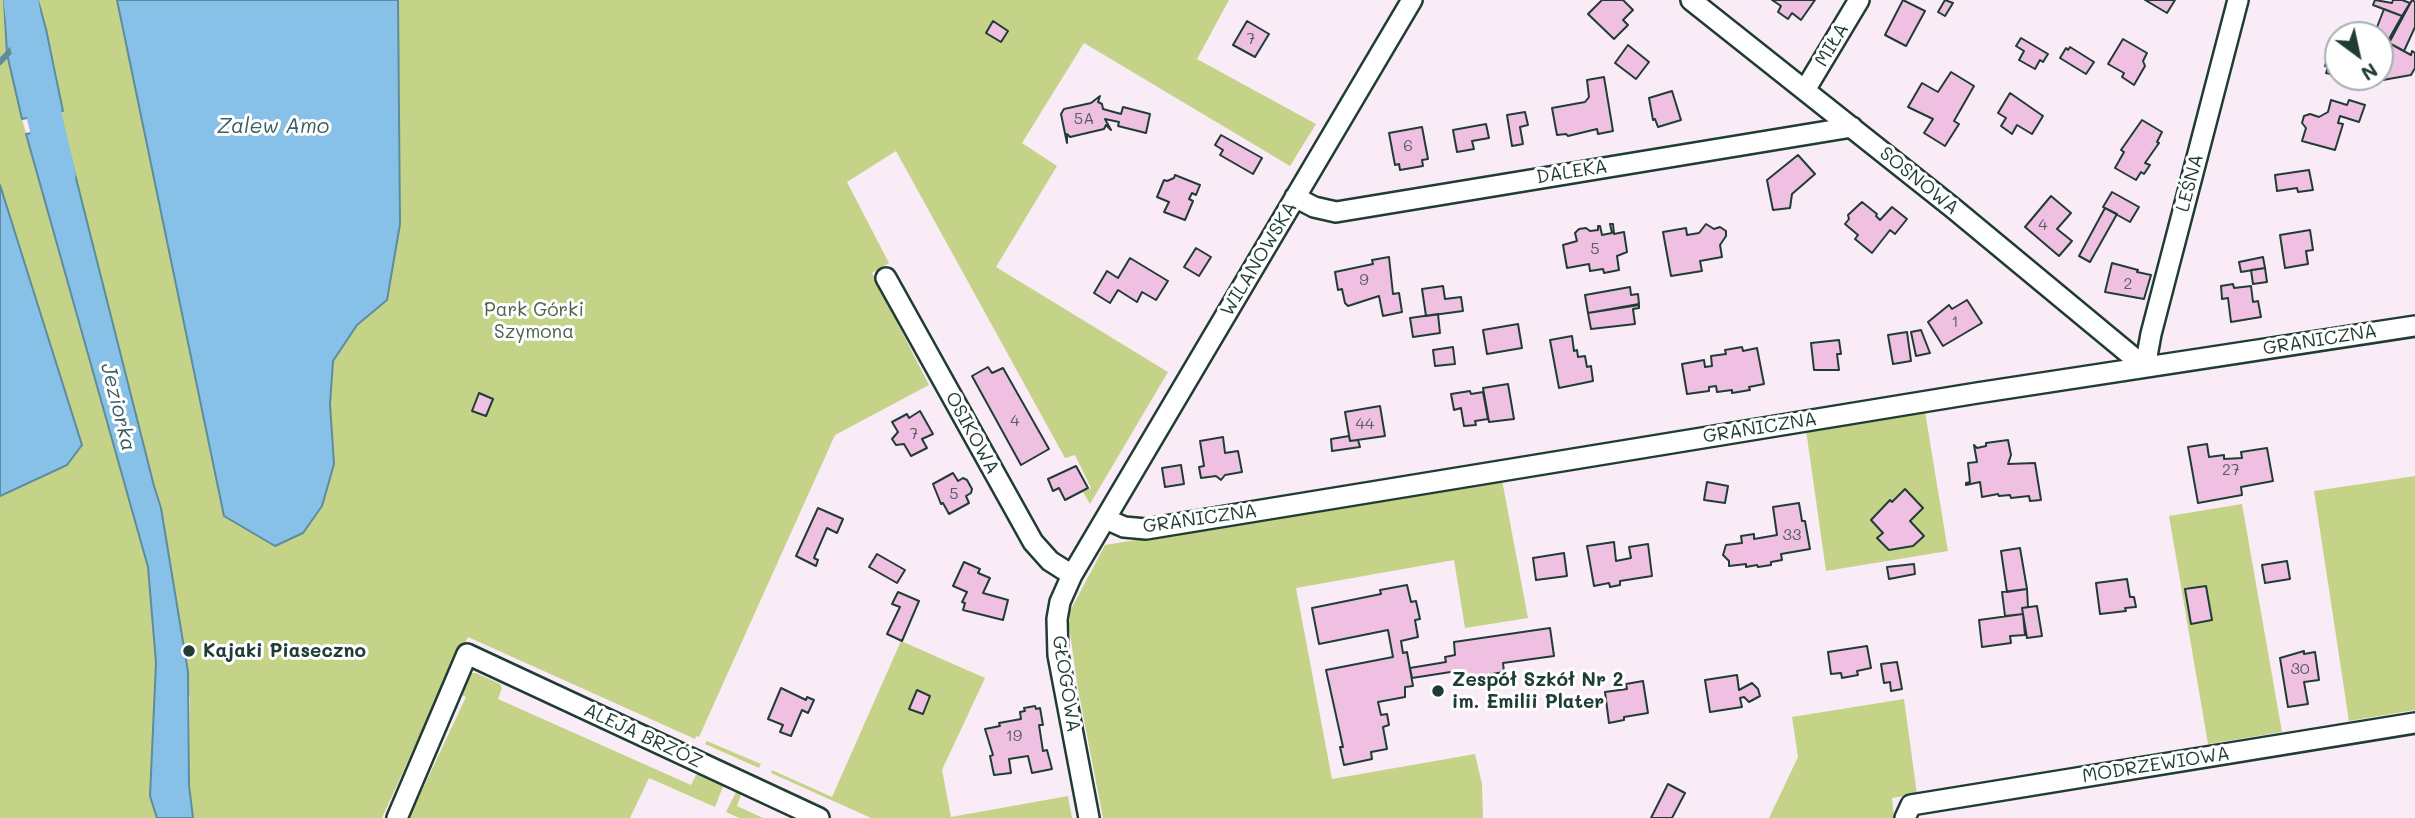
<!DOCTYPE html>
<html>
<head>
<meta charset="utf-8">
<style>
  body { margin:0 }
  #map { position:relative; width:2415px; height:818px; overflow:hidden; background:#faecf7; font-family:Mali,sans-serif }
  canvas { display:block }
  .north { position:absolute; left:2324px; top:21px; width:70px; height:70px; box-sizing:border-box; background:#fff; border:2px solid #a5b1ae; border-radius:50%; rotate:147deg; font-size:19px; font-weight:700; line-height:28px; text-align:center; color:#1f3d34 }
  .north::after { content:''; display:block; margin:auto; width:24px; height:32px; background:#1f3d34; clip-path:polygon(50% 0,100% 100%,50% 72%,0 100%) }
</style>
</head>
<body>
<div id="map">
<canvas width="2415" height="818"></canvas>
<div class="north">N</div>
</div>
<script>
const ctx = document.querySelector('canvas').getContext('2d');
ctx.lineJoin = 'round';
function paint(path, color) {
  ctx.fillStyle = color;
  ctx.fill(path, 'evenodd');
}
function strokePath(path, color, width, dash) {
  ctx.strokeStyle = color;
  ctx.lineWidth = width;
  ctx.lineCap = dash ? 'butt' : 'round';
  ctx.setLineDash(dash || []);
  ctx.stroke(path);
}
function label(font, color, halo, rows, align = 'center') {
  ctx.font = font + ' Mali,sans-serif';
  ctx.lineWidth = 6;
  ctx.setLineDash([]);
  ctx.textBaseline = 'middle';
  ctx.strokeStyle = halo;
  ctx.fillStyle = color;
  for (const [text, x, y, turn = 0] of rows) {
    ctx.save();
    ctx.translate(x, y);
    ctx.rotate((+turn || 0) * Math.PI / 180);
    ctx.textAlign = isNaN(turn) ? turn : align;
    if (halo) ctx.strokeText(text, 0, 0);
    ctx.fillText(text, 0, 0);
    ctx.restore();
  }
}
paint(new Path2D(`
  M0,0H4L7,54L22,119L148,567L156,663L150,796L157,818H0V496L67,466L82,445L0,185Z
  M38,0H1229L1197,59L1316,124L1290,166L1084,43L1022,143L1057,166L996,267L1168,372L1090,504L1083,492L1091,488L1075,455L1065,458L896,151L847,182L889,263L872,273L929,385L835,435L699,737L696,736L695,739L468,637L442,686L382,818H193L189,785L190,700L179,616L161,508L154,486L63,127C61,85 50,41 38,0Z
  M1925,412L1948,551L1826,571L1806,430Z
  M2415,476V710L2349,721L2314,491Z
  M1502,480L1528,618L1465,628L1454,560L1296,588L1332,779L1475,754L1482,784L1483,818H1103L1078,689L1069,626L1070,611L1105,545Z
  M2242,504L2282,732L2208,744L2169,516Z
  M901,641L985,678L942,770L951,817L1068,796L1072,818H871L771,773L772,770L832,797Z
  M467,673H476L500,684L502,688L498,699L691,785L696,775L700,773L724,784L715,807L649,778L630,818H409L466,697L453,691Z
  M1904,699L1917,794L1892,798L1894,818H1769L1798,757L1792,717Z
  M707,741L761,764L759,768L705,744Z
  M737,790L742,792L737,806L763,818H739L726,812Z`), '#c4d387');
const water = new Path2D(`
  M4,0H38L46,29L63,111L22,119L7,54Z
  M117,0H398L400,224L387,300L357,325L333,361L330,404L334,464L322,506L303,533L275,546L224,516Z
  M63,127L154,486L161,508L188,672L189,785L193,818H157L150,796L156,663L148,567L26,134Z
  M0,185L82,445L67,465L0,496Z`);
paint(water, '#88c1e7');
strokePath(water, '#5e8c9f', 2);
strokePath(new Path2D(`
  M0,62L12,49`), '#5e8c9f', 6);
strokePath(new Path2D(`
  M21,0L25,34L58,174`), '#88c1e7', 35);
const building = new Path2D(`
  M1602,0H1623L1633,10L1623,20L1628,25L1614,39L1588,14Z
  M1772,0H1815L1801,20L1792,13L1788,19L1778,12L1781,6Z
  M1903,0L1925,11L1906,46L1885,35Z
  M1945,0L1953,3L1945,16L1938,12Z
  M2145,0H2175L2167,13Z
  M2375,0L2392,3L2393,0H2402L2410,3L2402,16L2373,5Z
  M2412,0L2415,2V27L2404,51L2389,43Z
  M2384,9L2402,16L2385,46L2380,43V35H2374Z
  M993,21L1008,31L1001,42L986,33Z
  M1247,21L1269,34L1255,57L1233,45Z
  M2021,38L2048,54L2043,62L2040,60L2035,69L2019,60L2024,51L2016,46Z
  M2123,39L2147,53L2143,61L2145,66L2134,85L2122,77L2124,73L2108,64Z
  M2333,40L2338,42V76L2326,73L2328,67L2325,66Z
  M2389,43L2411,55L2412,51L2415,53V68L2411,75L2366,83L2369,77H2380V59Z
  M1628,45L1649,62L1636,79L1615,63Z
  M2070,47L2094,62L2086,74L2060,58L2066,48L2068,50Z
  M1951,72L1974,86L1954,121L1959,124L1945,146L1924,133L1933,119L1908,107L1922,83L1938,92Z
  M1604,77L1613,131L1598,134L1597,129L1568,136L1566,134L1557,135L1552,108L1585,102L1589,97L1587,80Z
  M2340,77H2353L2351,83L2339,80Z
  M1672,91L1681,120L1658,127L1655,119L1653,120L1649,98Z
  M2010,93L2043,116L2032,134L2017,125L2012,134L2001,126L2006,118L1998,113Z
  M1100,96L1098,102L1102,104L1103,109L1121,114L1123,107L1150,114L1146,133L1118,126L1119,122L1105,119L1111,130L1106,125L1104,129L1070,137L1067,134V143L1061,114L1064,109L1091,103Z
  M2331,100L2347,105L2349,100L2365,105L2359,122L2340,116L2338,123L2343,124L2335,150L2302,141L2306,128L2302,123L2304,116L2310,114L2319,117L2328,112Z
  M1525,112L1528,125L1520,127L1523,144L1512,146L1507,115Z
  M2142,120L2162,132L2157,142L2159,143L2145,163L2150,165L2144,174L2141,172L2136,180L2115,168L2124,152L2121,150Z
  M1486,124L1489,138L1472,141L1474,149L1457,152L1453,130Z
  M1422,127L1428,159L1422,160L1423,166L1400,170L1399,164L1395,165L1389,133Z
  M1221,135L1262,158L1253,174L1220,155L1223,150L1215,145Z
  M1798,155L1815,174L1792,194L1790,208L1773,210L1767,180Z
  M2309,170L2313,190L2298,192L2297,188L2277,191L2275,175Z
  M1175,175L1200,185L1196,195L1192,193L1189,199L1193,201L1185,220L1164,212L1169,202L1157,197L1164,180L1167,181L1174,178Z
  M2112,192L2139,207L2130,222L2103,207Z
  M2051,196L2071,213L2057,229L2072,241L2059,256L2025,227Z
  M1862,202L1877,214L1876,216L1880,220L1892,207L1907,219L1895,234L1890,230L1872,253L1855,239L1858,235L1845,224L1849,219L1848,215Z
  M2105,208L2117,214L2090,262L2079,256Z
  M1610,224H1613L1614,234L1624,232L1627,252L1617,256L1619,270L1604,273L1603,269L1590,271L1589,264L1567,268L1563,245L1577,241L1575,233L1579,229L1586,228L1590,231L1598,230V226H1600L1602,235L1612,233Z
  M1706,224L1714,229L1720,227L1726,231V236L1720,245L1722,257L1700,261L1702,271L1671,276L1663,232L1686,228L1687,235L1699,233Z
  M2310,230L2313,250L2306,251L2308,264L2285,268L2280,235Z
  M1196,248L1211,257L1199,276L1184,267Z
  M1389,257L1393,294L1399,293L1402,312L1383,316L1379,296L1348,306L1345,303L1342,289L1338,290L1335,272L1373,264L1372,260Z
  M2263,257L2265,268L2241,272L2239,262Z
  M1130,258L1168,281L1156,300L1142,292L1137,302L1118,290L1110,303L1094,293L1107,271L1118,278Z
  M2112,263L2138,270L2137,272L2151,275L2144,299L2105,292Z
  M2265,268L2267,282L2253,284L2251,270Z
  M2233,284L2234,288L2251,286L2253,302L2258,301L2261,317L2231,322L2228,298L2222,299L2221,286Z
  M1443,286L1445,299L1461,297L1463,311L1426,316L1422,289Z
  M1630,287L1631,295L1638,294L1639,304L1588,313L1585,295Z
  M1967,300L1982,323L1943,346L1928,322L1949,305L1952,309Z
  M1639,305V308L1633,309L1635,324L1591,329L1588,313Z
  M1438,314L1440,333L1413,337L1410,318Z
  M1518,324L1522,348L1487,354L1483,330Z
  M1921,330L1930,353L1916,356L1911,332Z
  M1907,332L1911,361L1893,364L1888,335Z
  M1572,336L1574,351L1577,350L1578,357L1585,356L1587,367L1591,366L1593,381L1559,388L1550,340Z
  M1839,340L1841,354H1837L1839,370H1814L1811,343Z
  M1453,347L1455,364L1435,366L1433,350Z
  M1742,347L1743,351L1757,348L1764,384L1749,387L1750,390L1732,393V390L1717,392L1716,386L1709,387V391L1687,394L1682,364L1704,360L1705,367L1712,366L1711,356L1726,354L1725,350Z
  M988,367L992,373L1003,368L1049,449L1021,465L972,376Z
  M1508,384L1514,419L1489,422L1483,388Z
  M1470,391L1471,394L1483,392L1488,419L1475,421L1476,425L1464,426L1461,408L1454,410L1451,394Z
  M479,393L493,399L486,416L472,411Z
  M1380,406L1385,436L1350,441L1345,412Z
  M920,411L933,434L922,439L927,448L911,456L904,444L896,445L892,439L898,432L892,422L907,414L909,418Z
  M1349,436L1350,441L1358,440L1360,447L1332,451L1331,439Z
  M1223,437L1225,453L1238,451L1242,472L1225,475L1221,480L1216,476L1201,478L1199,467L1204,466L1200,441Z
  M2008,440L2011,455L2008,464L2035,463L2041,500L2030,501L2029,496L2011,498L2010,495L1999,496L1998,494L1982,497L1980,482L1966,485V483L1970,482L1968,463L1977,462L1974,445L1977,448L1986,446V443Z
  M2207,444L2209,457L2224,455V459L2242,458L2241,452L2267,448L2273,481L2241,487L2242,495L2198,503L2188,447Z
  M1181,465L1184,484L1165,487L1162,468Z
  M1076,466L1088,488L1065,500L1059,488L1053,491L1048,479Z
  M953,473L958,481L963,478L967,480L972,489L971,493L966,496L969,503L949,514L943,503L941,504L933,484Z
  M1707,482L1728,486L1725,503L1704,500Z
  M1905,489L1923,508L1910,521L1924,536L1913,546L1889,550L1877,538L1883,533L1871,520L1890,500L1892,502Z
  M1799,503L1802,521H1805L1810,549L1781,554L1782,560L1771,562V565L1758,567L1757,565L1746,567V564L1729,566V561L1723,555L1726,545L1742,543L1741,536L1754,534V539L1777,535L1773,507Z
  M818,508L843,519L837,533L827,528L814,558L818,560L816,566L796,556Z
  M1614,542L1616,561L1631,558L1629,547L1648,544L1652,576L1620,581V585L1610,587L1609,583L1594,586L1587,546Z
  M2020,548L2027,589L2007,592L2001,551Z
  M1564,553L1567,576L1536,580L1533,558Z
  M877,554L905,570L897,583L869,567Z
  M2287,561L2290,579L2265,583L2262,565Z
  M964,562L980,569L978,573L990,578L983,593L1008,600L1003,620L963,610L965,603L962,602L967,592L953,586Z
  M1914,564L1915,574L1889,579L1887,567Z
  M2127,579L2130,597H2134L2136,607L2125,608L2126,611L2100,614L2096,583Z
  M1407,585L1411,602L1416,601L1420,619L1415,620L1418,637L1401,641L1403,653L1407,652L1413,686L1405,687V697L1378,702L1381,715L1387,714L1389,725L1383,727L1387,749L1371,752L1372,759L1344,765L1340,747H1343L1326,670L1393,657L1388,630L1319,644L1312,608L1381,594L1380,590Z
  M2206,586L2212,620L2191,624L2185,589Z
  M2027,589L2028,607L2022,608L2023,614L2005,616L2002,592Z
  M898,592L919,601L902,641L887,634L900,607L892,604Z
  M2037,606L2042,636L2027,638L2022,608Z
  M2023,614L2025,635L2010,636L2011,643L1982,647L1979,620Z
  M1550,628L1554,656L1503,663L1504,672L1486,675L1487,681L1460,685L1457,671L1412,678L1410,668L1446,662L1445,657L1455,655L1454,642Z
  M1867,646L1871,668L1857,671L1858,675L1842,678L1841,673L1831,674L1828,652Z
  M2304,651V654L2315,652L2319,680L2304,682L2308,704L2288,707L2280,658Z
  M1897,662L1902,689L1891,691L1890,682L1884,683L1881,664Z
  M1737,675L1739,690L1752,683L1758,689L1760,696L1749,702L1744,697L1740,698L1742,707L1710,712L1705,680Z
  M1643,681L1648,713L1624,717V720L1609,723L1605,692L1627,689L1626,684Z
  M781,688L806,700L807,697L814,700L808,713L802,710L791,736L780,732L783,725L768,719Z
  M917,690L930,696L923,714L909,709Z
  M1035,706L1036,709L1040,708L1043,725H1039L1043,751L1047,750L1052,769L1032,773L1028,756L1009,759L1011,773L994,775L990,756L993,755L985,729L1000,726L999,723L1021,719L1020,712L1025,711L1024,708Z
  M1668,784L1685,793L1672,818H1651Z`);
paint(building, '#f0c0e3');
strokePath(building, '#1f3d34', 2);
const street = new Path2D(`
  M1691,0L1953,208L2145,367L2151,334L2238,0
  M1805,90L1859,0
  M1295,197L1314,207L1336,212L1852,127
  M886,278L1033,542L1050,561L1072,575
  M1106,519L1124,527L1146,529L1977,393L2415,326
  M397,818L467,654L819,818
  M1089,818L1058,655L1057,619L1060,602L1072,575L1412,0
  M1905,818L1911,805L2415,723`);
strokePath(street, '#1f3d34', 24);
strokePath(street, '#fff', 19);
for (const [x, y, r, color] of [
  [189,651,7,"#1f3d34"],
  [1438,691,7,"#1f3d34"]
]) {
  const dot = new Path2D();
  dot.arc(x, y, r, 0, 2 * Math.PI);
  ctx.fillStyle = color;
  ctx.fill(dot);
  strokePath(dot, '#fff', 2.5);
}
label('16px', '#535e60', null, [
  ["7",1251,39],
  ["5A",1084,119],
  ["6",1408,146],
  ["4",2043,225],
  ["5",1595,249],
  ["9",1364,280],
  ["2",2128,284],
  ["1",1955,322],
  ["4",1015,421],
  ["44",1365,424],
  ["7",914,434],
  ["27",2231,470],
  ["5",954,494],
  ["33",1792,535],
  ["30",2300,669],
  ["19",1014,736]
]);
label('19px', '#1f3d34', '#fff', [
  ["MIŁA",1832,45,-59],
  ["DALEKA",1572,172,-9],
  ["SOSNOWA",1919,181,39],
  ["LEŚNA",2190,183,-75],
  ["WILANOWSKA",1259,259,-59],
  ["GRANICZNA",2320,340,-9],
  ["GRANICZNA",1760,428,-9],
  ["OSIKOWA",972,433,61],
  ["GRANICZNA",1200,519,-8],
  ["GŁOGOWA",1066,684,81],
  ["ALEJA BRZÓZ",643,736,25],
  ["MODRZEWIOWA",2156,765,-9]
]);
label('19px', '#486249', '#fff', [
  ["Park Górki",534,310],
  ["Szymona",534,332]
]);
label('bold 19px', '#1f3d34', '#fff', [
  ["Kajaki Piaseczno",203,651],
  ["Zespół Szkół Nr 2",1452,680],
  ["im. Emilii Plater",1452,702]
], 'left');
label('italic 21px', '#395e61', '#fff', [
  ["Zalew Amo",273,127],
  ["Jeziorka",118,407,76]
]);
</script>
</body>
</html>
